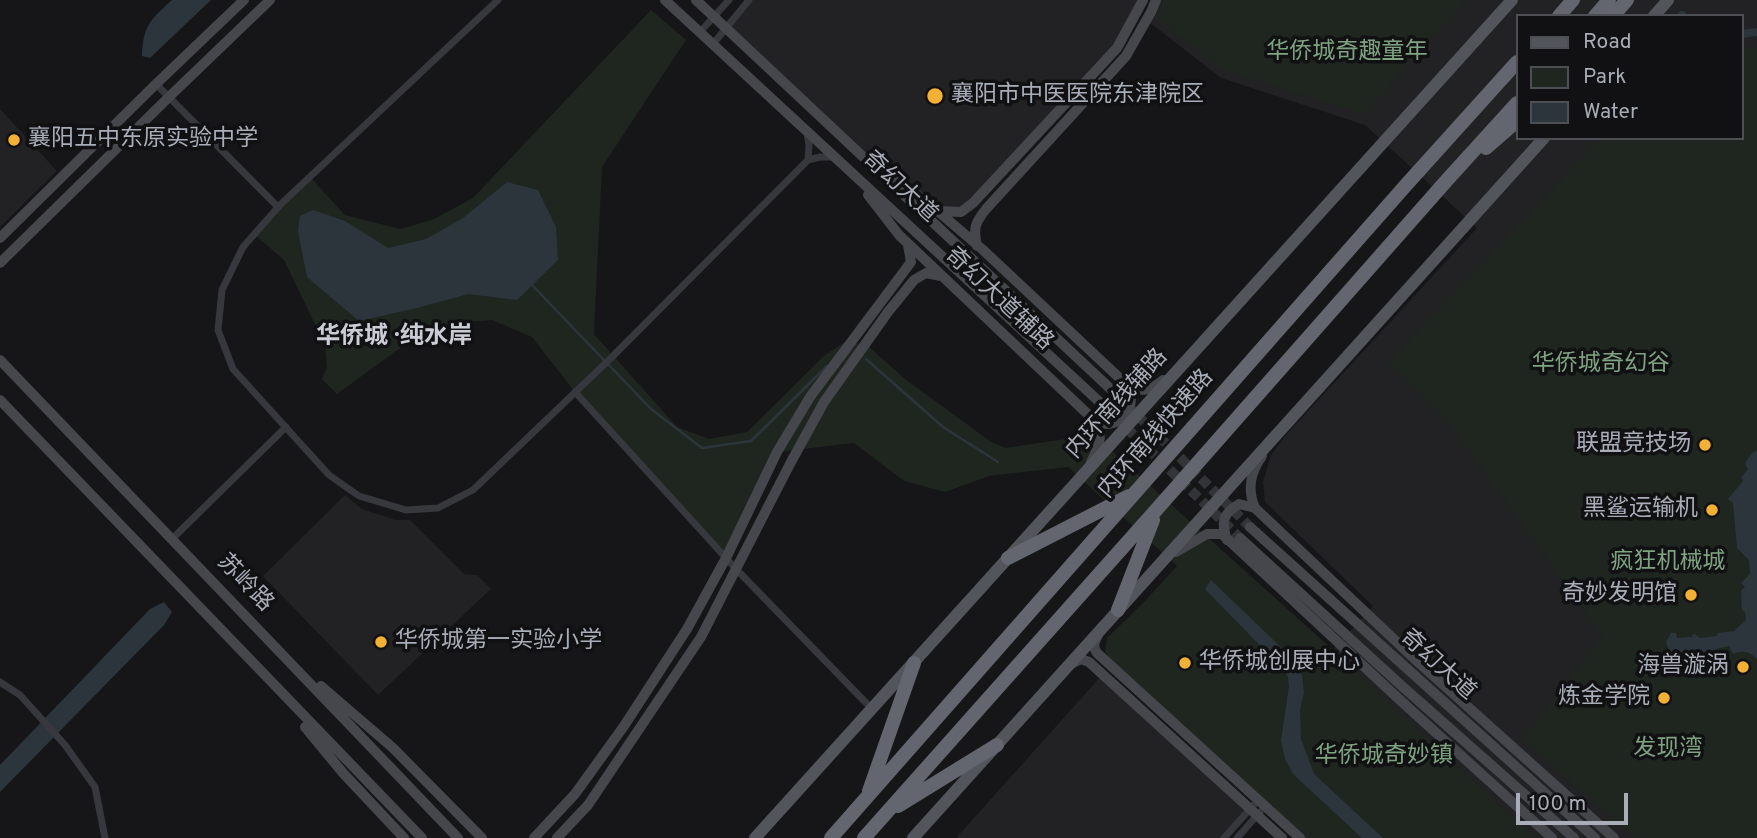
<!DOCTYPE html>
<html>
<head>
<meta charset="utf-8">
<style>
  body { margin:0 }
  #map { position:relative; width:1757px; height:838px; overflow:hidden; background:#161618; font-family:Overpass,sans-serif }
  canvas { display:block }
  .legend { position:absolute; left:1516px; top:14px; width:228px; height:126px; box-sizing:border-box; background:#111113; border:2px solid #4d4f55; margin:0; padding:9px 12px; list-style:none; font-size:21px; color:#a8adb8 }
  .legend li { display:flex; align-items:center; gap:14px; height:35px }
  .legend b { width:35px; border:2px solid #4d4f55 }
  .scale { position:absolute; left:1516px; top:793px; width:112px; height:32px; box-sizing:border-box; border:4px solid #a8adb8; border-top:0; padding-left:9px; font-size:21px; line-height:24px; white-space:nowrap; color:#a8adb8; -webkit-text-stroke:5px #111113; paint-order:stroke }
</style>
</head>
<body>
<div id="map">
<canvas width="1757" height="838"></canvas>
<ul class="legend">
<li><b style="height:9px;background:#53555c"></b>Road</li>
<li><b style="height:19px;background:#1e261f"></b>Park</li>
<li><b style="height:19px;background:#2c353c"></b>Water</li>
</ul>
<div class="scale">100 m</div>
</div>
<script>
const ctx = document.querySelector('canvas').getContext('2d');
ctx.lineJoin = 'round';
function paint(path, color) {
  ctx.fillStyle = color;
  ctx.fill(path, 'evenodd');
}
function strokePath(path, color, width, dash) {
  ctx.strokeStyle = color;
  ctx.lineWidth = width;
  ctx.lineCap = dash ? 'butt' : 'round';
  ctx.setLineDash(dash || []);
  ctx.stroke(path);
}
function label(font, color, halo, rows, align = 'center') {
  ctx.font = font + ' Overpass,"Noto Sans SC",sans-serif';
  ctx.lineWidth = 7;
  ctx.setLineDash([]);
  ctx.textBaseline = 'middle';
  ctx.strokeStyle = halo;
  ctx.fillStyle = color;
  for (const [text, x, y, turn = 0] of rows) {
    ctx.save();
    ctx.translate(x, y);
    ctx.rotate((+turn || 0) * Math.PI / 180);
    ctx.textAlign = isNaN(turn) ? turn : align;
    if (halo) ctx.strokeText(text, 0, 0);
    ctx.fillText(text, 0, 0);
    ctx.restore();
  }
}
paint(new Path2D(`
  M749,0H1143L1117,48L973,203L949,212L867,161L726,29Z
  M1159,0H1757V838H1365L1330,653L1373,606L1265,502L1263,482L1271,455L1285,436L1477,228L1365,125L1221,78L1149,22ZM1517,16H1741V138H1517Z
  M0,109L57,171L0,227Z
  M345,495L362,509L396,520H410L464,574L477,575L491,589L378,695L263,576Z
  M1103,674L1250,808L1224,838H956Z`), '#222225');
paint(new Path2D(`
  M1164,0H1466L1364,114L1222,70L1157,18Z
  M651,10L686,40L602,167L594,334L677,427L709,439L747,432L825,355L847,341L868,346L905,379L990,441L1005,448L1073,438L1096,437L1323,641L1534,838H1301L1259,799V794L1108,658L1105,652L1107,638L1144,602L1177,566L1068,467L989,476L945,492L904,481L854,443L778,452L726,558L575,392L532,337L492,320L455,323L410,341L337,394L322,379L327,367L325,345L284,260L254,234L310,177L345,215L400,229L432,220L473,198Z
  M1757,46V838H1635L1523,739L1603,636L1448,421L1388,363L1601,138H1741V50Z`), '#1e261f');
paint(new Path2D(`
  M172,0H211L150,58L142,56C143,26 150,20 172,0Z
  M507,182L538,190L556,227L558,260L517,300L468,294L417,308L359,321L307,277L298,231L300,216L313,210L345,221L388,248L426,239L463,218Z
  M1757,451V659C1750,651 1742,650 1733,654L1729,646C1718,648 1709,652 1698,654L1691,662C1676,665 1670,655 1666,642L1671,633H1676L1677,638L1692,637L1693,634H1695L1700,638L1717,636L1718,633L1734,631L1746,620L1745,612L1742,610L1741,591L1745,587L1741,583L1750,574L1749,560L1737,548L1733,503L1728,499L1743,481L1741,478L1748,469L1745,463L1753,452Z
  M1211,580L1291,657L1302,675L1304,693L1300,709L1301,739L1314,774L1383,838H1362L1293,774L1285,759L1281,741L1289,686L1288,677L1283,669L1205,589Z
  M164,602L172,612L164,625L0,792V765L150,609Z`), '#2c353c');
strokePath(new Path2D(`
  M532,285L651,409L702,448L751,441L827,366
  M866,359L943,427L998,462`), '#2c353c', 2.5);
strokePath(new Path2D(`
  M1682,15L1683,16
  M1741,34L1757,32`), '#2c353c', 8);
strokePath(new Path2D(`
  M1116,394L1250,527
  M1105,407L1240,538`), '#333438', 10, [10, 5]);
strokePath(new Path2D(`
  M498,0L281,204L243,247L222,290L218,330L233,369L329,475L359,496L406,510L438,508L473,490L611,358L808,160L820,157H835
  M700,32L729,0
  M713,44L749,0
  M156,84L278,207
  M807,132L809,146L808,160
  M575,392L736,569L872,709
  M172,539L286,427
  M0,682L20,695L65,745L95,787L105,838
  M1224,838L1259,799
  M1237,838L1260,812`), '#37383d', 7);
strokePath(new Path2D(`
  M665,0L1105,407
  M696,0L1116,394
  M894,179L927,202L982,249L1128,386C1142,393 1151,390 1163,380
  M868,195L899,235L1095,421C1104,437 1099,446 1091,462
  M938,211L961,212L973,203L1117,48L1143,0
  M0,238L156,84L244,0
  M977,246C973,228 975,223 986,209L1126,56L1151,12L1156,0
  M0,263L169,97L270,0
  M0,360L458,838
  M0,400L422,838
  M1095,421C1096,421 1105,424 1106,424C1127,424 1136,402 1128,386
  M1262,456C1250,473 1247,489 1255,508L1418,662L1614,838
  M1250,527L1595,838
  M1240,538L1403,687L1574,838
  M1227,540C1221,522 1222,514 1239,504L1255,508
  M1176,552L1207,534H1222L1401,701L1552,838
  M1098,635C1095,641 1092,646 1097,653L1300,838
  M1073,663L1081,659L1089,662L1282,838
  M321,686L393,748L482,838
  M305,727L343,773L404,838
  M534,838L575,794L624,726L687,629L726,558L777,452L810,397L911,262L908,245
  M557,838L588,805L701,637L791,462L824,402L888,312L914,280L926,273L941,276`), '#45474d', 10);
strokePath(new Path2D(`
  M1654,16L1668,0
  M755,838L1512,0
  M913,838L1544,138`), '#53555c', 12);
strokePath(new Path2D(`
  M1559,16L1573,0
  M1595,16L1609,0
  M1613,16L1627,0
  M1486,148L1517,121
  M1008,558L1129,496
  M1118,610L1153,520
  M869,791L914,663
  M898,806L997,745
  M831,838L1406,185L1517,62
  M864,838L1157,509L1447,180L1517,103`), '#63666e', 14);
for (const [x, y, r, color] of [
  [935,96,9,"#f2b134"],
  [14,140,7,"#f2b134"],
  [1705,445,7,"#f2b134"],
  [1712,510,7,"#f2b134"],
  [1691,595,7,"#f2b134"],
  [381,642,7,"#f2b134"],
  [1185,663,7,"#f2b134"],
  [1743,667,7,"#f2b134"],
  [1664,698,7,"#f2b134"]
]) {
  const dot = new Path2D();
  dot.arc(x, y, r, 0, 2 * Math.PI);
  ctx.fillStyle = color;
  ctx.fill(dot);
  strokePath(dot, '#111113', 2.5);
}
label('23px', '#7fa381', '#111113', [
  ["华侨城奇趣童年",1347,53],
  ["华侨城奇幻谷",1601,365],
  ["疯狂机械城",1668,563],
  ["发现湾",1668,750],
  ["华侨城奇妙镇",1384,757]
]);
label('23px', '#a8adb8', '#111113', [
  ["襄阳市中医医院东津院区",951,96,"left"],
  ["襄阳五中东原实验中学",28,140,"left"],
  ["联盟竞技场",1691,445],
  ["黑鲨运输机",1698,510],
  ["奇妙发明馆",1677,595],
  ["华侨城第一实验小学",395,642,"left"],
  ["华侨城创展中心",1199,663,"left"],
  ["海兽漩涡",1729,667],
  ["炼金学院",1650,698]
], 'right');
label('23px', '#a8adb8', '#111113', [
  ["奇幻大道",899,188,43],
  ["奇幻大道辅路",998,300,43],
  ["内环南线辅路",1118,405,-48],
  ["内环南线快速路",1157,435,-49],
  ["苏岭路",244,584,46],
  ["奇幻大道",1437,666,42]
]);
label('bold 24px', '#c9ccd4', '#111113', [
  ["华侨城 · 纯水岸",394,338]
]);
</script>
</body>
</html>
